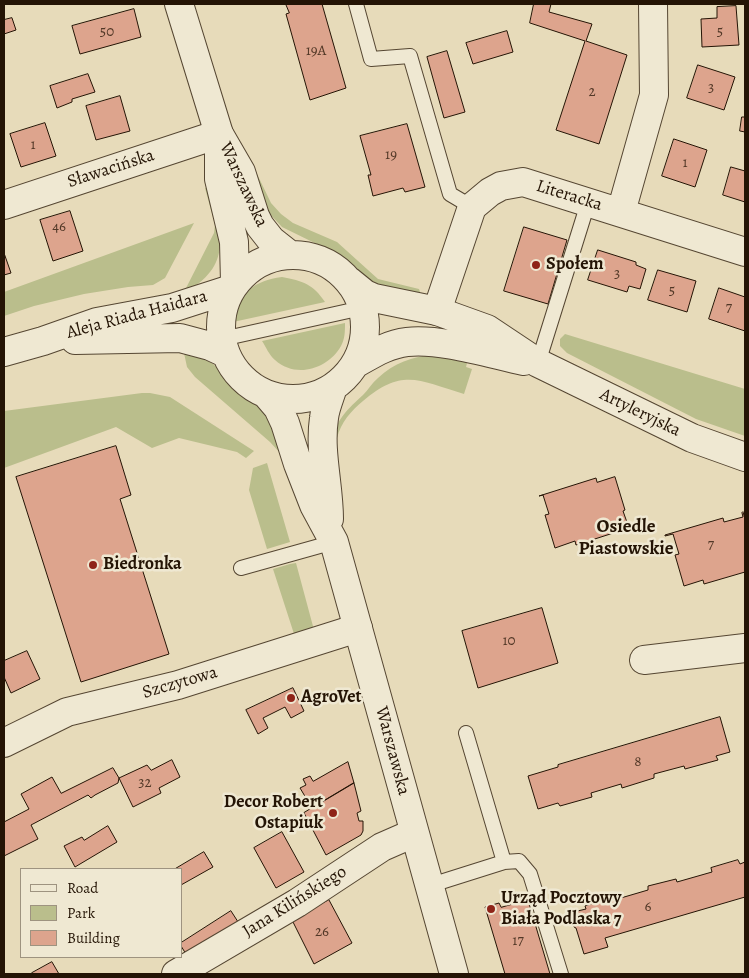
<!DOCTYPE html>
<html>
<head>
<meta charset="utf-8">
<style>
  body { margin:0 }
  #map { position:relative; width:749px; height:978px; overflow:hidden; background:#e7dbba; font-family:Alegreya,serif }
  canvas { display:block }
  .frame { position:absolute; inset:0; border:5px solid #241405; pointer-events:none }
  .legend { position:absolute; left:20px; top:868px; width:162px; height:90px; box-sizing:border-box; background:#efe8d2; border:1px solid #9e9380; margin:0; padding:6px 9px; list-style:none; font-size:15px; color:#241405 }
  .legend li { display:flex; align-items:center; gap:10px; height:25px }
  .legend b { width:25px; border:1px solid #9e9380 }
</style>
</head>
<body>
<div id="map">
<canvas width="749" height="978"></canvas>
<div class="frame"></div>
<ul class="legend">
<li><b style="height:6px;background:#efe8d2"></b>Road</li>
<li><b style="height:14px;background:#babe8c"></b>Park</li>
<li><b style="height:14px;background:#dda48d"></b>Building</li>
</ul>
</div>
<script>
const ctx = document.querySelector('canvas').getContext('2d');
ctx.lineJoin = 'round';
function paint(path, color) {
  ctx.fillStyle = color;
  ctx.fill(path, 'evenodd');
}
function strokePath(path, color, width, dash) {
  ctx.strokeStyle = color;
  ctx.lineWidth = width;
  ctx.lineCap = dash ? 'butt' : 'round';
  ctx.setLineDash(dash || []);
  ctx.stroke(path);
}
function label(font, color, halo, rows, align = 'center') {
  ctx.font = font + ' Alegreya,serif';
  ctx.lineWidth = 5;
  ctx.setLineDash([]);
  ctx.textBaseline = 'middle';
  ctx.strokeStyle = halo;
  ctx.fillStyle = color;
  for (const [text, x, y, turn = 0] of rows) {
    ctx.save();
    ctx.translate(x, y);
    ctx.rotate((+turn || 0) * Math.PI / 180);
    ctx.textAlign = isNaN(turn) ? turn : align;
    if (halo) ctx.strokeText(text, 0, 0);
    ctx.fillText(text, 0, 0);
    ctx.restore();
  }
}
paint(new Path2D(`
  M257,174L271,203L281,214L293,223L337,242L378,279L419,289L420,292L416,293L386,290L358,276L347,264L333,252L282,227L266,210L250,176Z
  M211,186C220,236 235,264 183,294L214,233L215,225L205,188Z
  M194,223L165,278L153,285L128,287L84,294L34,306L4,316V292Z
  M282,277C303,281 313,284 325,302L233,322C239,292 254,281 282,277Z
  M345,323C345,331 345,339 341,346C328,369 296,379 275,360C269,355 266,347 262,341Z
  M565,334L745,389V436L696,419L567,353L560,346V339Z
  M184,353L205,359L213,364L225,374L242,395L261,408L273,423L281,454L270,442L195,377L187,367Z
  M434,354L468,359L466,367L472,369L464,394C420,381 403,367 363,401C351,411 341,422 337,438L333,439C337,418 348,409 363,395C368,390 372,383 378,378C394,363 412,357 434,354Z
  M142,393H150L170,397L254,451L246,458L237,452L179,438L152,448L116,427L4,468V411Z
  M267,463L290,542L267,549L249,490L253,468Z
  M296,563L314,630L295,637L273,569L290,564Z`), '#babe8c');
const building = new Path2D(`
  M286,4H322L346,88L310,100L286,14L289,13Z
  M534,4H551L549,12L592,24L586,41L627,55L599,144L556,130L585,41L530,23Z
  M736,6L739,45L702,47L701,19L717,18V7Z
  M134,9L141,37L80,54L72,26Z
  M12,18L16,30L4,34V20Z
  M507,31L513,52L473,64L466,43Z
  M447,51L465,112L444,118L427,57Z
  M698,65L735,77L724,110L687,98Z
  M88,74L95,92L72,99V102L57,108L50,86Z
  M120,96L130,131L96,140L86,106Z
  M742,117H745V132L740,131Z
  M45,123L56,156L21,167L10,134Z
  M407,124L425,187L405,192L403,188L373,196L368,175H371L360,136Z
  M674,139L707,150L695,187L662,176Z
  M731,167L745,171V202L723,195Z
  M70,211L83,251L53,261L40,220Z
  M524,227L567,240L548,304L504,291Z
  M598,250L636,262V265L646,269L640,289L629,286L627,292L588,280Z
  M4,253L11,273L4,275Z
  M658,270L696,281L687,312L648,300Z
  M719,288L745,297V331L709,319Z
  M116,446L131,495L120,499L169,654L81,682L16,477Z
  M615,477L625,510L623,511L629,528L576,545L575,541L555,548L545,515L549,514L543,495L539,496L596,478L597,482Z
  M743,512L745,519V572L704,584L703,580L684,586L675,555L679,554L673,534L665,536V535L723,518L724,522L743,517L742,513Z
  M542,608L558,663L478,688L462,631Z
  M27,651L40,679L11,693L4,677V661Z
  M293,688L304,711L291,718L285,707L263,718L268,728L258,734L246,710Z
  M720,717L730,752L716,756L718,760L685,769L684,766L654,774V778L622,788L621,784L591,793L592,797L560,806L558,803L538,809L528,776L558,767V765Z
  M172,760L180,777L159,788L161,793L133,807L119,778L147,765L151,770Z
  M348,762L354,783L312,808L300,788L306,785L303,779L310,776L313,781Z
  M113,768L119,778L118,783L95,795L91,798L88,795L31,825L38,839L4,856V822L29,809L21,794L52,777L61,793Z
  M354,783L361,811L357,813L359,821H363V831L361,835L326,855L304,813Z
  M108,826L117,842L75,867L64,846L82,837L84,840Z
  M282,832L304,872L276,888L254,848Z
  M204,852L213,867L181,885V869H175Z
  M738,860L740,864L745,862V897L605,938L608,947L584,954L576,928L574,927L569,913L586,909L585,906L612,897L614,900L648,890V886L676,879L677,882L712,872L711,868Z
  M329,900L352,943L314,964L292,920Z
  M528,900L550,974H505L485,907L499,903L501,907Z
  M231,911L242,928L186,954L181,946V943Z
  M52,962L59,974H33L32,973Z`);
paint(building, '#dda48d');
strokePath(building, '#241405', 1);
const service = new Path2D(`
  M356,4L371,59L410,56L450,194L472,207
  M222,339L362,308
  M538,363L588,203
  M241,568L334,542
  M466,733L504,862
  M428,886L504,862L519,861L530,874L561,974`);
const minor = new Path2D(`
  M4,205L219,134
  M621,212L654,95L653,4
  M437,311L472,207L490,192L501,186L523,182L745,252
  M644,660L745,648
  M4,743L67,712L178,685L358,628
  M176,974L297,903L382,847L414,833`);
const tertiary = new Path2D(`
  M179,4L219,134L241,172L255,216L260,226L271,240L290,255
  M219,136V179L234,242L235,283
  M221 327a72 72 0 1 1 144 0a72 72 0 1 1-144 0Z
  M349,281L365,294L374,298L437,311L487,329L538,363L692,438L745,457
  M75,340L180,338L210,346L225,353
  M4,352L43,341L97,322L172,308L231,289
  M355,364C371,355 388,344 407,342C440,338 491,354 524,361
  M266,394L278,408L285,423L298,464L314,505L334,542L454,974
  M329,519C329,485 319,452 324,418C325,408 330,397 333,387`);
strokePath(service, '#554632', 16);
strokePath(minor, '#554632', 30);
strokePath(tertiary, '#554632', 30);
strokePath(service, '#efe8d2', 14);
strokePath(minor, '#efe8d2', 28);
strokePath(tertiary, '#efe8d2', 28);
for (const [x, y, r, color] of [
  [536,265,5,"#8f2418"],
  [93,565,5,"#8f2418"],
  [291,698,5,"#8f2418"],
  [333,813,5,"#8f2418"],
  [491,909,5,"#8f2418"]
]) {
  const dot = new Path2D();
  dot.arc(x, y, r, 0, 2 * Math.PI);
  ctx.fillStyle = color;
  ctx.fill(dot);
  strokePath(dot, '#efe8d2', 2);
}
label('15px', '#523827', null, [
  ["50",107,32],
  ["5",720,32],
  ["19A",316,51],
  ["3",711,88],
  ["2",592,92],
  ["1",33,145],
  ["19",391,155],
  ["1",685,163],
  ["46",59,227],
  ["3",617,274],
  ["5",672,291],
  ["7",729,308],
  ["7",711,545],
  ["10",509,641],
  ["8",638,762],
  ["32",145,783],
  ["6",648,907],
  ["26",322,932],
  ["17",518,941]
]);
label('18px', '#241405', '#efe8d2', [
  ["Sławacińska",111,169,-18],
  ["Warszawska",243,185,65],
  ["Literacka",569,196,17],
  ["Aleja Riada Haidara",137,315,-15],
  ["Artyleryjska",640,413,26],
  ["Szczytowa",180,683,-16],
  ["Warszawska",392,751,75],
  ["Jana Kilińskiego",295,902,-32]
]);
label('bold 18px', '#241405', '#efe8d2', [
  ["Społem",546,265],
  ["Biedronka",103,565],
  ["AgroVet",301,698],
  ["Decor Robert",323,803,"right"],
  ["Ostapiuk",323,824,"right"],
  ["Urząd Pocztowy",501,899],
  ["Biała Podlaska 7",501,920]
], 'left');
label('bold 19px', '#241405', '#efe8d2', [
  ["Osiedle",626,527],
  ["Piastowskie",626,549]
]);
</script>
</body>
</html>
